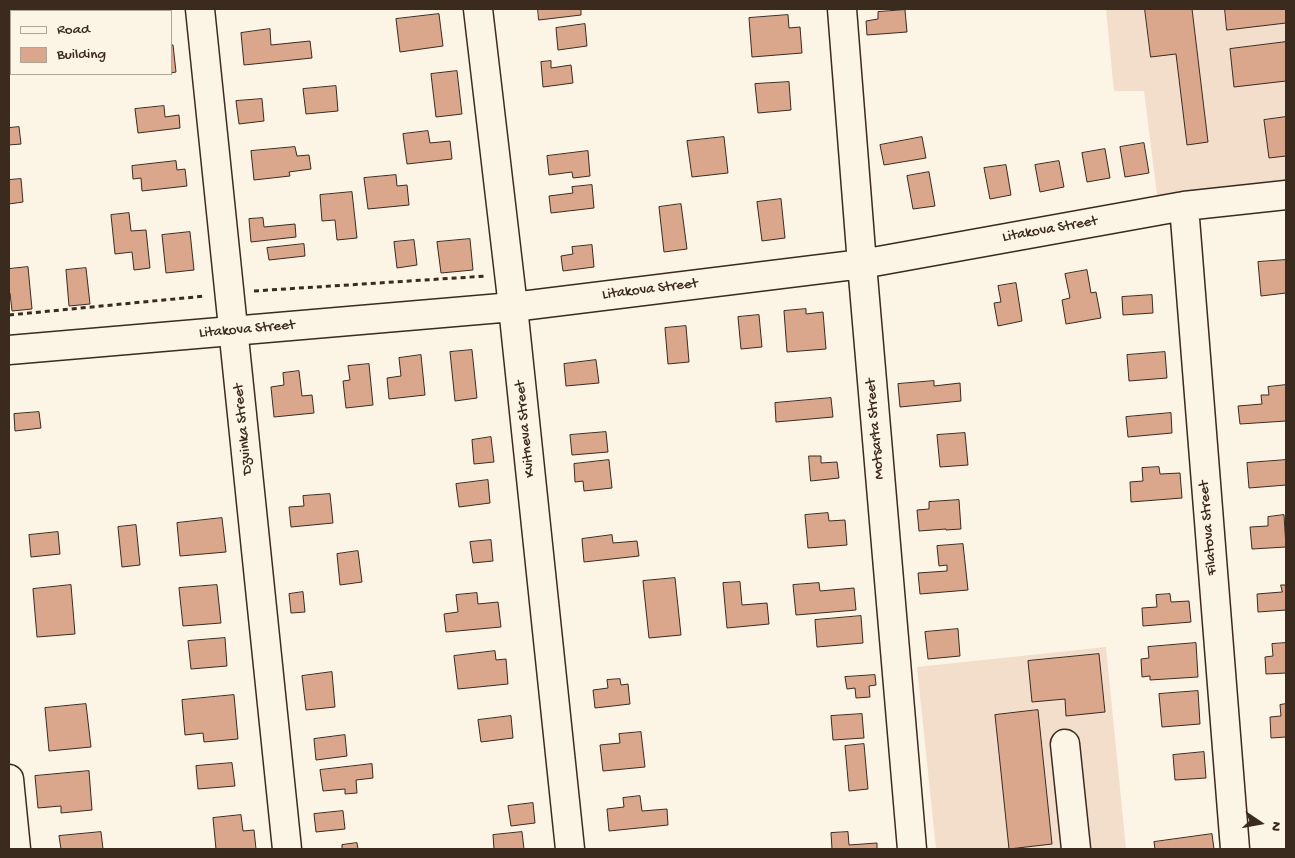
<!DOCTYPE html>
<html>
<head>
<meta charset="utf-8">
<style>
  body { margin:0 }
  #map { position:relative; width:1295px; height:858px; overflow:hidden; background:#fcf5e5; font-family:"Gochi Hand",sans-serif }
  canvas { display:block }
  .frame { position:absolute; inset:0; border:10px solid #3b2a1e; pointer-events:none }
  .legend { position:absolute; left:10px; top:10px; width:162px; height:65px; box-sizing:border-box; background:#fcf5e5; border:1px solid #afa495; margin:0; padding:6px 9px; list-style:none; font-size:15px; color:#3b2a1e }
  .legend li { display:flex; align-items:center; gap:10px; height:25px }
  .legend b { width:25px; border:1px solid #afa495 }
  .north { position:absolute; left:1235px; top:798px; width:50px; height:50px; -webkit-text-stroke:4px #fcf5e5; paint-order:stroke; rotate:102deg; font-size:14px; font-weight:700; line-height:20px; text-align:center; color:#3b2a1e }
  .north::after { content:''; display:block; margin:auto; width:18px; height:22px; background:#3b2a1e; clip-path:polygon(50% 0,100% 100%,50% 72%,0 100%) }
</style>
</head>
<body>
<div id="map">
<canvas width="1295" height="858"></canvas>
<div class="frame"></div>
<ul class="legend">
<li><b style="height:6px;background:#fcf5e5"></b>Road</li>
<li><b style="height:14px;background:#daa78d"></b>Building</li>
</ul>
<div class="north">N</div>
</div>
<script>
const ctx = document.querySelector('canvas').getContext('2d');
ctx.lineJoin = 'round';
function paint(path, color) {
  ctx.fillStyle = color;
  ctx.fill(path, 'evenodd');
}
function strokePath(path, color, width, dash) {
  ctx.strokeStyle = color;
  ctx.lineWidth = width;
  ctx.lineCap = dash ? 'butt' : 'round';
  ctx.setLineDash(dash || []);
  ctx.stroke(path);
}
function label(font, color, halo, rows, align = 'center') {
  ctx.font = font + ' "Gochi Hand",sans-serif';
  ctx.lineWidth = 4;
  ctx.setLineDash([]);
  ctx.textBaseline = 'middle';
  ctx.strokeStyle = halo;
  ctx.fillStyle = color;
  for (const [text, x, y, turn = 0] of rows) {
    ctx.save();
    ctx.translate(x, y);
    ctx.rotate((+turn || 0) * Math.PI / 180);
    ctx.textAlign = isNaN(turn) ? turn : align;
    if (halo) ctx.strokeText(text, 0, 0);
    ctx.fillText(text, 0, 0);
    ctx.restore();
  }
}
paint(new Path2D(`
  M1106,9H1286V195L1159,211L1144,91H1114Z
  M1106,647L1126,849H936L917,667Z`), '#f2decb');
const building = new Path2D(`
  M538,9H581V15L539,20Z
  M1145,9H1192L1208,142L1187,145L1176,54L1151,57Z
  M1225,9H1286V23L1227,30Z
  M905,10L907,32L867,35L866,21L878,19V12Z
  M439,14L443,46L400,52L396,19Z
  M788,15L789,28L800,27L802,53L752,57L749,18Z
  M585,24L587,46L558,50L556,28Z
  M270,29L271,45L310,41L312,58L244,65L241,33Z
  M1286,42V81L1234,87L1230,49Z
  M171,45H173L176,72L171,73Z
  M551,61V68L571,65L573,83L543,87L541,62Z
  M457,71L462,114L436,117L431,74Z
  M789,82L791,110L758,113L755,84Z
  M336,86L338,111L306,114L303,89Z
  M262,99L264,121L239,124L236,101Z
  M164,106L165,117L179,115L180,128L138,133L135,109Z
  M1286,117V156L1269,158L1264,120Z
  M19,127L21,144L9,145V128Z
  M428,131L430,143L450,141L452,159L407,164L403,134Z
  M724,137L728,173L692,177L687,141Z
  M922,137L926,158L884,165L880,145Z
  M1144,143L1149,173L1125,177L1120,147Z
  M295,147L297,156L309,155L311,169L289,172L290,176L254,180L251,151Z
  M1105,149L1110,178L1087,182L1082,153Z
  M588,151L590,176L573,178L572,172L549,175L547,156Z
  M176,161L177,170L185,169L187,186L142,191L141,178L133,179L132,166Z
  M1059,161L1064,187L1040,192L1035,165Z
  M1006,165L1011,195L990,199L984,168Z
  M929,172L935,206L913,209L907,176Z
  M396,175L397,186L407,185L409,205L368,209L364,178Z
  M21,179L23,202L9,204V180Z
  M592,185L594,208L551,213L549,196L573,193L572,187Z
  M352,192L357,238L337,240L335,220L322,221L320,195Z
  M781,199L785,238L762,241L757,202Z
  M681,204L687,249L664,252L659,207Z
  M129,213L131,231L146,230L150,268L134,270L132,252L115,254L111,215Z
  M263,218L264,227L295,224L296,237L251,242L249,219Z
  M190,232L194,270L166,273L162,235Z
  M470,239L473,270L441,273L437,242Z
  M414,240L417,265L397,268L394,242Z
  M304,244L305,256L269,260L267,248Z
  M592,245L594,267L563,271L561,256L573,254L572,247Z
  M1286,260V293L1261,296L1258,262Z
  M28,267L32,309L12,311L10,293H9V269Z
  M86,268L90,304L69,306L66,270Z
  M1087,270L1091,293L1096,292L1101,318L1066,324L1062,300L1070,298L1065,274Z
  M1016,283L1022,321L998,326L994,303L1001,302L998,286Z
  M1152,295L1153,313L1123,315L1122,297Z
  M806,309V314L823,312L826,349L787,352L784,311Z
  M759,315L762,347L741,349L738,317Z
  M686,326L689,362L668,364L665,328Z
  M472,350L477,398L455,401L450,352Z
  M1165,352L1167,378L1129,381L1127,355Z
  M421,355L425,395L389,399L387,378L401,376L399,358Z
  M596,360L599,383L566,386L564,364Z
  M369,364L373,405L346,408L343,381L350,380L348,366Z
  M299,371L302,396L312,395L314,413L274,417L271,387L284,385L283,373Z
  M934,381V386L960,383L961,401L900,407L898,384Z
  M1286,385V421L1240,424L1238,406L1262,404L1261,395H1269L1268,387Z
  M831,398L833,417L776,422L775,403Z
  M39,412L41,428L15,431L14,414Z
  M1171,413L1172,433L1128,437L1126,417Z
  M606,432L608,452L572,455L570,435Z
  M965,433L968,465L940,467L937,435Z
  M491,437L494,462L474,464L472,440Z
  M809,456H821V463L837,462L839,478L811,481Z
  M609,460L612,488L584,491L583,481L575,482L574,464Z
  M1286,460V485L1249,488L1247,463Z
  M1159,467L1160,474L1180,473L1182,498L1131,502L1130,482L1143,481L1142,468Z
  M488,480L490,503L459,507L456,484Z
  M330,494L333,523L291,527L289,507L304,506L303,496Z
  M959,500L961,529L946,530V529L919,531L917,510L929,509V502Z
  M828,513L829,521L845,520L847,545L808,548L805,515Z
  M1284,515L1286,547L1252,549L1250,527L1268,526V517Z
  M222,518L226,552L180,556L177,523Z
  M136,525L140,565L122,567L118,527Z
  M58,532L60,554L31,557L29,535Z
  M612,535L613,543L637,541L639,556L584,562L582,539Z
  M491,540L493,561L473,563L470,542Z
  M963,544L968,590L920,594L918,573L947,571V565L939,566L937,546Z
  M358,551L362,582L340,585L337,554Z
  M675,578L681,635L649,638L643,581Z
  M740,582L742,605L767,603L769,624L727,628L723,583Z
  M819,583L820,591L854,588L856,610L796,615L793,585Z
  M71,585L75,634L37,637L33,589Z
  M217,585L221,623L183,626L179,588Z
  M1281,585H1286V610L1258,612L1257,594L1282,592Z
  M303,592L305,612L291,613L289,594Z
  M477,593L478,604L498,602L501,627L446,632L444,614L458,612L456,595Z
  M1170,594L1171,602L1189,601L1191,622L1143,626L1142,608L1157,607L1156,595Z
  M861,616L863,643L817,647L815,620Z
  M958,629L960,656L928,659L925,632Z
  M225,638L227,666L191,669L188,641Z
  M1196,643L1198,677L1150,680V676L1142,677L1141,659L1149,658L1148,647Z
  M1286,643V673L1266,674L1265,657L1273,656L1272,644Z
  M495,651L496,660L506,659L508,684L458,689L454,656Z
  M1099,654L1105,712L1066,716L1065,699L1032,702L1028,661Z
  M332,672L335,707L306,710L302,676Z
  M875,675L876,685L869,686L870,697L856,698L855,688L847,689L845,677Z
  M620,679L621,685L628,684L630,704L595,708L593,690L608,688L607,680Z
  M1198,691L1200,724L1162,727L1159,694Z
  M234,695L238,739L204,742L203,733L185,735L182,700Z
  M86,704L91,747L49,751L45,708Z
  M1286,704V737L1271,738L1270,717L1281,716L1280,705Z
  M1038,710L1052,844L1009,849L995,715Z
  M862,714L864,738L833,740L831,716Z
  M511,716L513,738L481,742L478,720Z
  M641,732L645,767L603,771L600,745L620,743L619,734Z
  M345,735L347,756L316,760L314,739Z
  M864,744L868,789L849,791L845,746Z
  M1204,752L1206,778L1175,780L1173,755Z
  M232,763L235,786L198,789L196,766Z
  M372,764L373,778L356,780L357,793L345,794V789L323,791L320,770Z
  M89,771L92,810L61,813V806L38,808L35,776Z
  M640,796L642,811L667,809L668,825L609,831L607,809L624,807L623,798Z
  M533,803L535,823L511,826L508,806Z
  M343,811L345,829L316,832L314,814Z
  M241,815L243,831L254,830L256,849H216L213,818Z
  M101,832L103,849H61L59,836Z
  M522,832L524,849H494L493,835Z
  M848,832L849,845L877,843V849H832L831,833Z
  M1212,834L1214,849H1155L1154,842Z
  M357,843L358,849H342V845Z`);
paint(building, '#daa78d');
strokePath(building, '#3b2a1e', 1);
const minor = new Path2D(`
  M200,9L287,849
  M478,9L513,307L862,264L1184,206L1286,195
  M842,9L862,264L912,849
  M1184,206L1235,849
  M1065,744L1076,849`);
const major = new Path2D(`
  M9,350L513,307L570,849
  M9,779L16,849`);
strokePath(minor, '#3b2a1e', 31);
strokePath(major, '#3b2a1e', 31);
strokePath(new Path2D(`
  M254,291L487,276
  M9,315L205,296`), '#3b2a1e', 3, [5, 4]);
strokePath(minor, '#fcf5e5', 28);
strokePath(major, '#fcf5e5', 28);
label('15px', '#3b2a1e', '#fcf5e5', [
  ["Litakova Street",1050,230,-10],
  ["Litakova Street",650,290,-7],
  ["Litakova Street",247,330,-5],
  ["Dzvinka Street",244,429,-96],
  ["Kvitneva Street",526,429,-96],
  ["Motsarta Street",876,429,-95],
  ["Filatova Street",1209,528,-95]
]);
</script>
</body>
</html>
